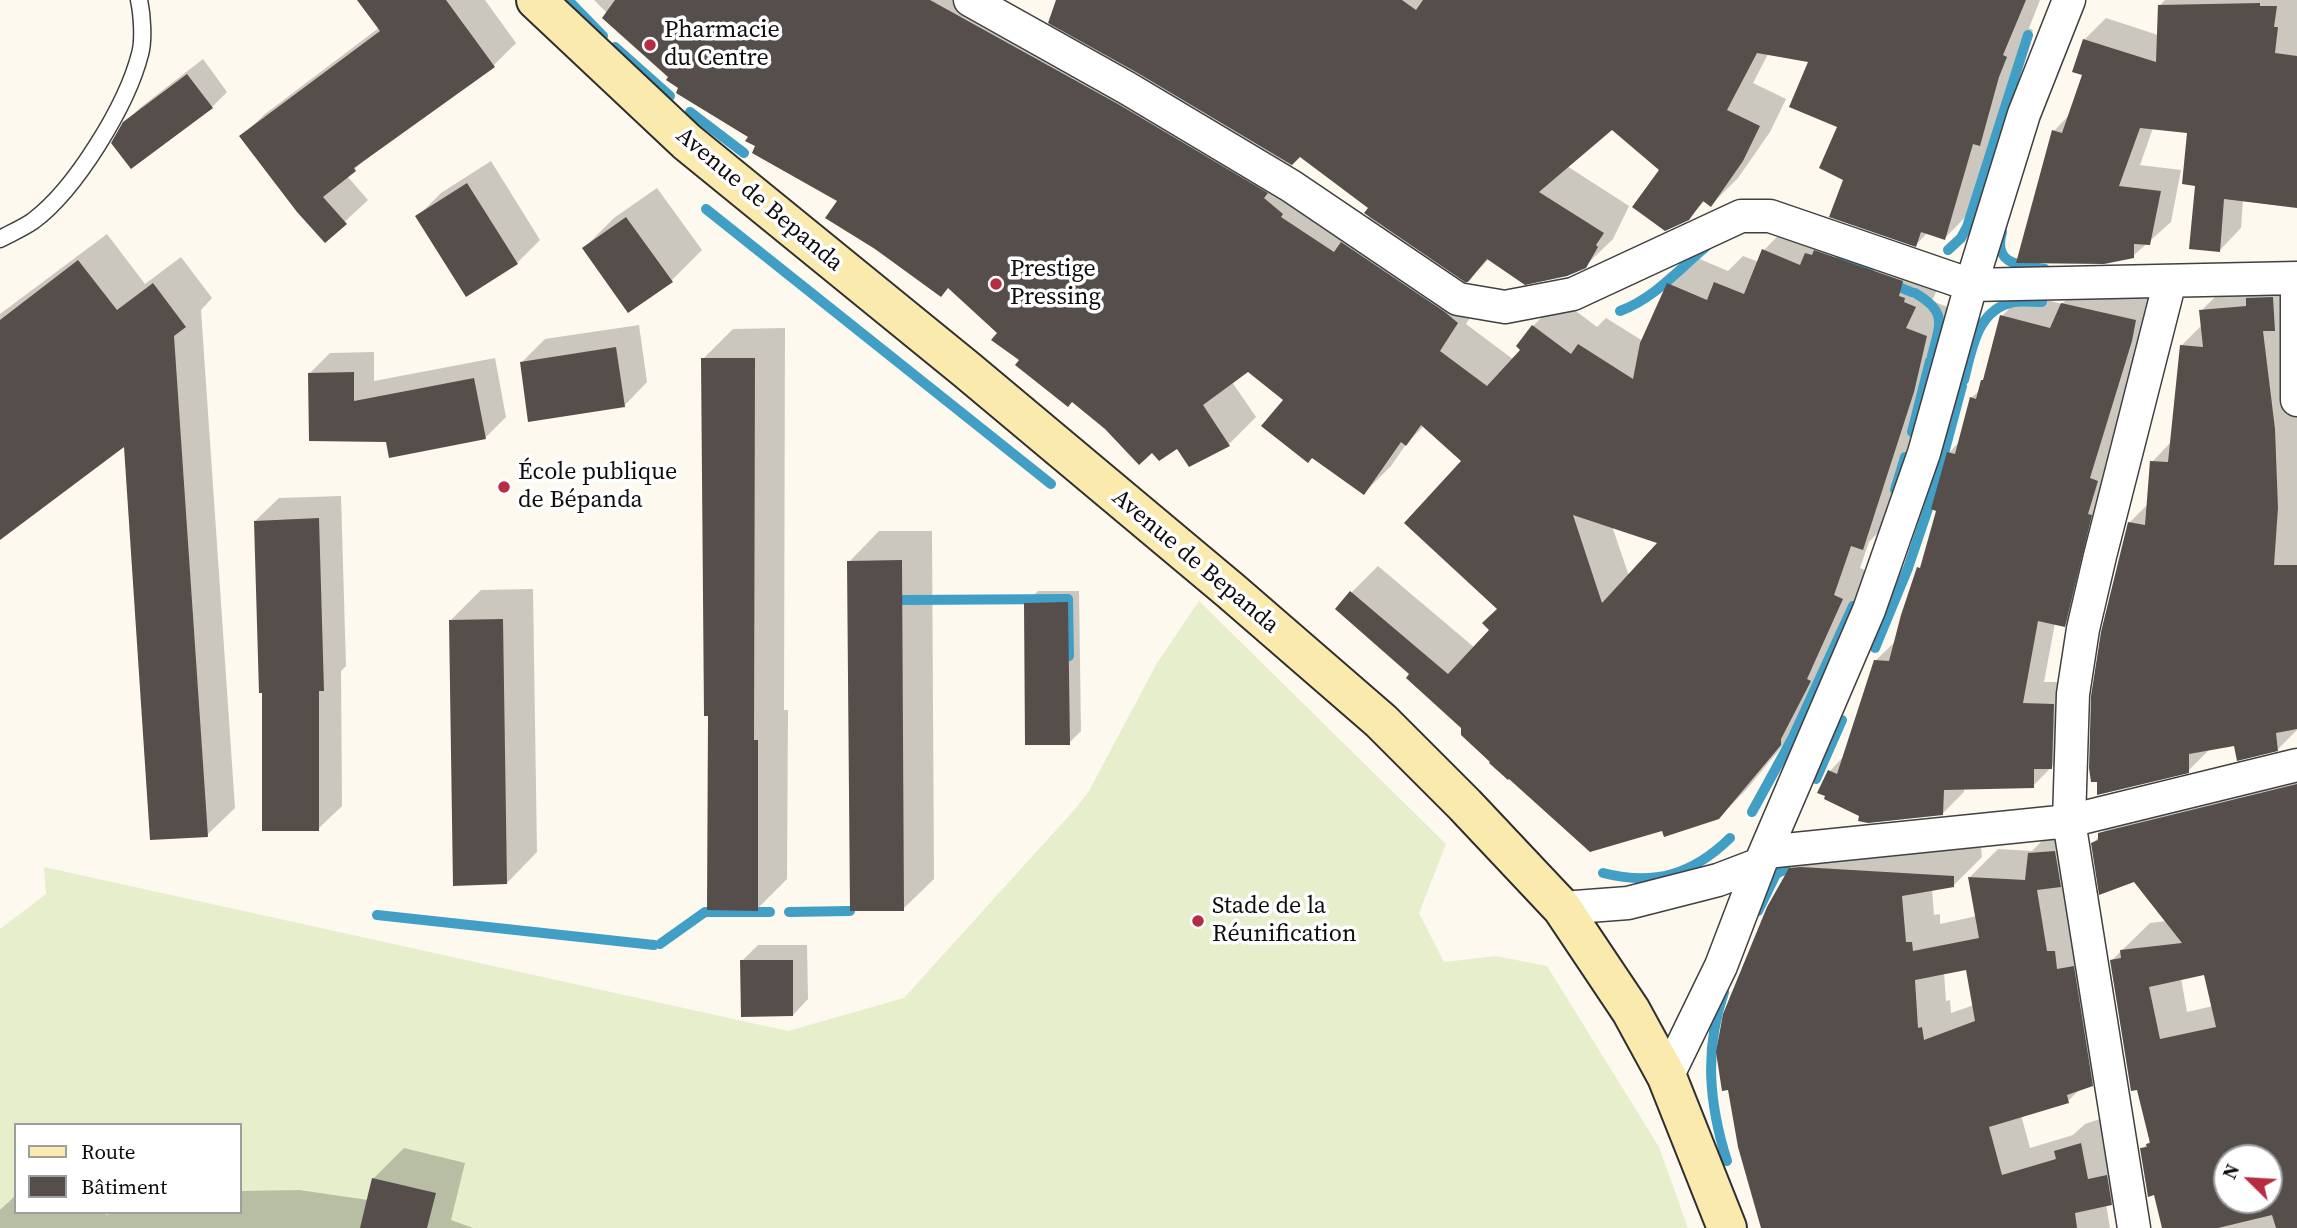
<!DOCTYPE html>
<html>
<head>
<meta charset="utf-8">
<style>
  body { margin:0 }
  #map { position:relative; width:2297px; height:1228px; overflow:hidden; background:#fef9ef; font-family:"Source Serif 4",serif }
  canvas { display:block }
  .legend { position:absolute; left:14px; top:1123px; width:228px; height:91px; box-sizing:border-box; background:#fff; border:2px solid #9e9e9e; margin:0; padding:9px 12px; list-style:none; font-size:21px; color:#0d0d0d }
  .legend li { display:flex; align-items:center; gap:14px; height:35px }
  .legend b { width:35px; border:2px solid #9e9e9e }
  .north { position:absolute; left:2213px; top:1144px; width:70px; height:70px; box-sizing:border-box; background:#fff; border:2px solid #9e9e9e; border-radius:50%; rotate:294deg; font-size:19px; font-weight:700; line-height:28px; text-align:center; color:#0d0d0d }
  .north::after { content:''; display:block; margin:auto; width:24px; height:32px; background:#b62d42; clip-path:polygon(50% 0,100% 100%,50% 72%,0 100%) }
</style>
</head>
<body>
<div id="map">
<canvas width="2297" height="1228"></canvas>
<ul class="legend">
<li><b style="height:9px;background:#faeaae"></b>Route</li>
<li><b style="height:19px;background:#564e4a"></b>Bâtiment</li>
</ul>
<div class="north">N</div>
</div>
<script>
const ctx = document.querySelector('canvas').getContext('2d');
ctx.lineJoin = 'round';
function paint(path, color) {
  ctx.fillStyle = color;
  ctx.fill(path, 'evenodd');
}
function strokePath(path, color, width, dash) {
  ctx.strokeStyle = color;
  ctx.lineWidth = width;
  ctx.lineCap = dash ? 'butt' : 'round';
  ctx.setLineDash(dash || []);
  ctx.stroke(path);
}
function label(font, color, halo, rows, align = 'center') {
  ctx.font = font + ' "Source Serif 4",serif';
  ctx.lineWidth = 7;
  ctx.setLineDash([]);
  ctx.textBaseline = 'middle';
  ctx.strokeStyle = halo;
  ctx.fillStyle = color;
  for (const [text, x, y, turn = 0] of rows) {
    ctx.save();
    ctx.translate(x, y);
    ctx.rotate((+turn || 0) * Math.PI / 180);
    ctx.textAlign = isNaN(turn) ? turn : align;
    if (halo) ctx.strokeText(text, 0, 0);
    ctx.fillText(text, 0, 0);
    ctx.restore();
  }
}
paint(new Path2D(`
  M1199,601L1446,844L1419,913L1444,962L1496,956L1547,966L1659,1147L1688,1228H0V929L46,894L44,867L788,1031L904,998L1076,808L1089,791L1157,663ZM16,1125H240V1212H16Z`), '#e6eecc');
paint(new Path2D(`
  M359,0H485L516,43L494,65L369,156L347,176L368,200L325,240L242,136L265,114L380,27Z
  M594,0H1004L1049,25L1058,0H2040L2029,28L2033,30L2007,117L1995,129L1971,211L1945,238L1928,232L1916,245L1845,179L1839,126L1810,61L1768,54L1753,83L1786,99L1770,132L1738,178L1711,205L1705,201L1688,218L1661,169L1612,128L1567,166L1629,206L1613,239L1585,266L1490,258L1466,282L1484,296L1466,324L1514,360L1523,349L1533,326L1560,299L1597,327L1606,318L1643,341L1668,284L1695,257L1728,271L1743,256L1759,262L1764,250L1791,223L1941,280L1932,301L1953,309L1889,521L1869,542L1860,568L1869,572L1833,652L1837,654L1807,710V716L1746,790L1718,818L1663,829L1462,728L1412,674L1351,593L1378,566L1475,648L1492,630L1499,609L1464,461L1424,426L1407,443L1391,466L1364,493L1285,399L1248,370L1232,382L1256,417L1229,444L1190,464L1178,447L1153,450L1106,427L1022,360L999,333L949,286L839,200L757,146L750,137L681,87ZM1300,155L1370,208V215L1360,225L1289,170L1293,166L1291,165ZM1612,526L1660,542L1629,576Z
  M2165,0H2297V206L2243,200L2241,228L2220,250L2197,185L2188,131L2153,128L2140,165L2181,170L2171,222L2133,256L2054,131L2070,114L2084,74V40L2106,18L2158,35L2159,6Z
  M203,59L227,92L212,107L124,123L141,107Z
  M491,161L540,240L517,263L418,216L441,193Z
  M657,188L702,250L671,281L584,248L614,218Z
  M107,234L145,284L181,257L212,298L201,310L235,808L207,835L125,444L0,538V314Z
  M2297,273V730L2278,749L2236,743L2211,748L2188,771L2129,523L2149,503L2152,462L2172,441L2181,346L2202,325L2201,311L2226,286Z
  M2084,282L2157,298L2086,603L2064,625L2055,623L2044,682H2075L2073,745L2033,786L1964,788V792L1942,814L1861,815L1830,771L1845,755L1876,660L1897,640L1939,510L1949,453L1960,441L1971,398L1980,390L1985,377L2002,316L2024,294L2062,304Z
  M639,325L647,382L624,406L522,362L545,339Z
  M785,328L784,710H788L787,879L757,909L709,714L703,359L733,329Z
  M374,352V381L495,358L506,417L485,438L387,440L309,374L330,353Z
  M341,496L346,666L341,671L342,806L318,829L264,691L255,521L279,498Z
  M879,531H932L934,879L903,909L849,562Z
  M533,589L537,852L507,883L450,621L481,590Z
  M1038,591H1079L1081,731L1069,743L1026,603Z
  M2297,764V1228H2164L2142,1149L2151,1140L2112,960L2150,923L2167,921L2135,880L2093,843L2128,805ZM2205,973L2213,1006L2187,1012L2181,978ZM2227,1158H2269V1200H2227Z
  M2058,825L2120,1056L2092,1084L2080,1089L2068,1101L2021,1115L2030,1148L2073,1135L2085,1124L2109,1116L2139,1175L2111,1203L2106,1204L2110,1228H1790V869L1819,841L1981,848L1982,857L1953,886L1932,889L1934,915L1940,914V924L1977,916L1970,877L1998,849L2032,851ZM1967,967L1974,1005L1951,1013L1950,1000L1946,1001L1944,972Z
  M758,945H807L808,999L793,1015L742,961Z
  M404,1148L465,1163L451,1220L473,1228H0V1210L16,1195V1212H105L106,1215L117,1212H240V1191L299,1190L368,1200L374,1178Z`), '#0003');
strokePath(new Path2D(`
  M568,0L603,36
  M615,47L670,96
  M690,112L744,153
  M706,209L1051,484
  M2002,232C1992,266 2022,265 2045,269
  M1948,250L1961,238L1967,227L2028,35
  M1840,255L1869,272
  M1892,284L1911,292
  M1915,293C1948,312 1940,324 1932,356
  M1620,311C1655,298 1679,269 1707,246
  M1964,380C1972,349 1977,309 2014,302C2023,301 2033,302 2042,302
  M1912,432L1930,361
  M1895,490L1905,457
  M903,600L1068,599L1069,656
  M1875,648L1908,568L1934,491L1962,386
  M1816,779L1842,720
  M1752,812L1792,739L1853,606
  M1603,873C1654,886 1692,875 1730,838
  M1758,911L1776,874L1786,869
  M789,912L850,911
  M377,915L654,945
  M660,944L705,912H770
  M1724,992C1704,1050 1709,1104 1727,1161`), '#419fc6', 10);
paint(new Path2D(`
  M357,0H446L495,67L354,168L356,171L323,197L347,224L325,243L297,212L239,136L380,31Z
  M615,0H930L1118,104L1268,193L1264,198L1283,214L1281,217L1334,252L1341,242L1445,312L1458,323L1440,351L1487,386L1520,350L1516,346L1532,325L1571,354L1578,344L1633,379L1640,343L1667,283L1707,300L1714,282L1744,294L1762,249L1800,265L1805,253L1812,255L1814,250L1903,281L1899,296L1905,298L1904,302L1916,307L1906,328L1927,336L1914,392L1863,550L1851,546L1834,595L1843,599L1807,679L1811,681L1781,739V745L1719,819L1664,837L1662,831L1590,852L1509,779L1508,780L1489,763L1490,762L1461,735V728L1406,678L1409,674L1335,609L1350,591L1448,674L1489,630L1482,623L1497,609L1404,523L1461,461L1421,425L1406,446L1401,442L1364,495L1312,458L1308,463L1261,426L1283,400L1248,372L1203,405L1230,446L1189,467L1177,449L1159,461L1152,453L1139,465L1105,429L1072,402L1068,407L1015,365L1019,360L991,340L997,333L948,288L941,297L875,249L825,218L837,201L752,153L755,146L745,141L748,137L676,93L678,88L666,80L668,77L602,18ZM1573,515L1657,543L1602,603Z
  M1056,0H1402L1416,10L1423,0H2026L2003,55L2007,57L1999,77L1980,146L1973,144L1945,240L1921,232L1916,247L1829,217L1843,180L1819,168L1837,127L1789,107L1808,62L1757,53L1727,110L1760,126L1743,161L1711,207L1703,201L1689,220L1665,231L1632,207L1659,170L1612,130L1539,192L1604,233L1596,245L1598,247L1586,268L1567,276L1525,285L1487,259L1468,282H1465L1364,213L1368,208L1300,157L1292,165L1136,72L1048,23Z
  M2260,3V6H2277L2274,27H2278L2275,53L2297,56V208L2224,199L2220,252L2189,249L2195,186L2182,184L2187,133L2140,128L2119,186L2161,191L2150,245L2134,244V258L2104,264L2016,263L2052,130L2062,133L2082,75L2072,72L2083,39L2156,62L2158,5Z
  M187,74L213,108L131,169L111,143L123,122Z
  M467,183L518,264L466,297L415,216Z
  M626,217L673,282L628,313L582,248Z
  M78,260L117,310L153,283L186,327L174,336L208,837L150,840L124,447L0,540V320Z
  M2273,297L2275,331H2263L2275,429L2278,508L2274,565H2297V729L2276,733L2278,751L2237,761L2234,746L2189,754V773L2097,795V782H2091L2089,768L2091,696L2101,632L2128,522L2145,525L2150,461L2168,462L2180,345L2203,347L2199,310L2246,306V298Z
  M2061,303L2136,320L2132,341L2090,478L2098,481L2088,514L2092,515L2065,627L2038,621L2023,703L2054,704L2052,769H2034V788L1944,790L1943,815L1868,823L1858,821L1859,816L1824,799L1825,796L1817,793L1828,770L1837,774L1874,660L1889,661L1901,615L1917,567L1920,568L1936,511L1931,509L1947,452L1955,454L1970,397L1976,399L1981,380H1983L2000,315L2050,328Z
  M616,347L625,407L528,422L520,362Z
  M701,358H755L754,740H758V911L707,910L708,716H704Z
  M354,372V401L474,378L486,439L389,458L386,442L309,441L308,373Z
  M319,518L324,691H319V831H262V693H259L254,521Z
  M902,560L904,911H850L847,561Z
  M1068,602L1070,745H1025L1024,603Z
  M503,619L507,884L453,886L449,620Z
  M2297,784V1228H2276L2272,1215L2218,1228H2162L2154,1195L2148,1197L2140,1148L2147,1147L2146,1144L2150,1143L2137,1090L2131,1091L2110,960L2121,958L2120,950L2182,943L2134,882L2099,895L2091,843L2098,840V833ZM2204,975L2216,1027L2160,1039L2149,987ZM2227,1158H2269V1200H2227Z
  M2055,851L2061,887L2037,890L2047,951H2055L2057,969L2074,966L2093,1086L2067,1095L2069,1103L1989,1127L2002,1175L2056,1159L2054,1151L2081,1143L2088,1179L2107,1175L2112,1205L2075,1213L2077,1228H1761L1738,1147L1728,1090L1722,1091L1716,1052L1723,1014L1767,907L1789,868L1801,867L1954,876V887L1902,896L1906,942H1912L1913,951L1979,938L1968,877L2025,880L2028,853ZM1966,970L1975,1021L1924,1040L1922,1027L1918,1028L1915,980Z
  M740,960H793V1016L741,1017Z
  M372,1178L436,1193L427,1228H360Z`), '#564e4a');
const lane = new Path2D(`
  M0,239C11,233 23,228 33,221C76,189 127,105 140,54C144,40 142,14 139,0`);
const street = new Path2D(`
  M970,0L1127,88L1291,186L1458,299L1505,307L1573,294L1741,216H1770L1971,285L2297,278
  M2297,278V400
  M1766,852L2069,821L2297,765
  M1562,908L1628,903L1718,880L1760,864
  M1667,1077L1721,966L1760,864L1869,610L1924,453L1971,285L2024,114L2069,0
  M2134,1228L2069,821L2073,694L2083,629L2100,556L2170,281`);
const secondary = new Path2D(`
  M536,0L687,142L967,370L1231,591L1381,721L1465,805L1562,908L1631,1011L1667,1077L1727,1228`);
strokePath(lane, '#404040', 19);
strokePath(street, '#404040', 35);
strokePath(secondary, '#2f2f2f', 42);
strokePath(lane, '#fff', 16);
strokePath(street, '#fff', 32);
strokePath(secondary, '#faeaae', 38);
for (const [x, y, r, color] of [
  [650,45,7,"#b62d42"],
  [996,284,7,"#b62d42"],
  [504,487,7,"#b62d42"],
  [1198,921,7,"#b62d42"]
]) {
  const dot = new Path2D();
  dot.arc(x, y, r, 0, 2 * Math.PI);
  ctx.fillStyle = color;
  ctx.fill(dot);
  strokePath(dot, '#fff', 2.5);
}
label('24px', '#0d0d0d', '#fff', [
  ["Pharmacie",664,31],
  ["du Centre",664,59],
  ["Prestige",1010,270],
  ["Pressing",1010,298],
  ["École publique",518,473],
  ["de Bépanda",518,501],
  ["Stade de la",1212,907],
  ["Réunification",1212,935]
], 'left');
label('24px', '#0d0d0d', '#fff', [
  ["Avenue de Bepanda",759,200,40],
  ["Avenue de Bepanda",1195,562,40]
]);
</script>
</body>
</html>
